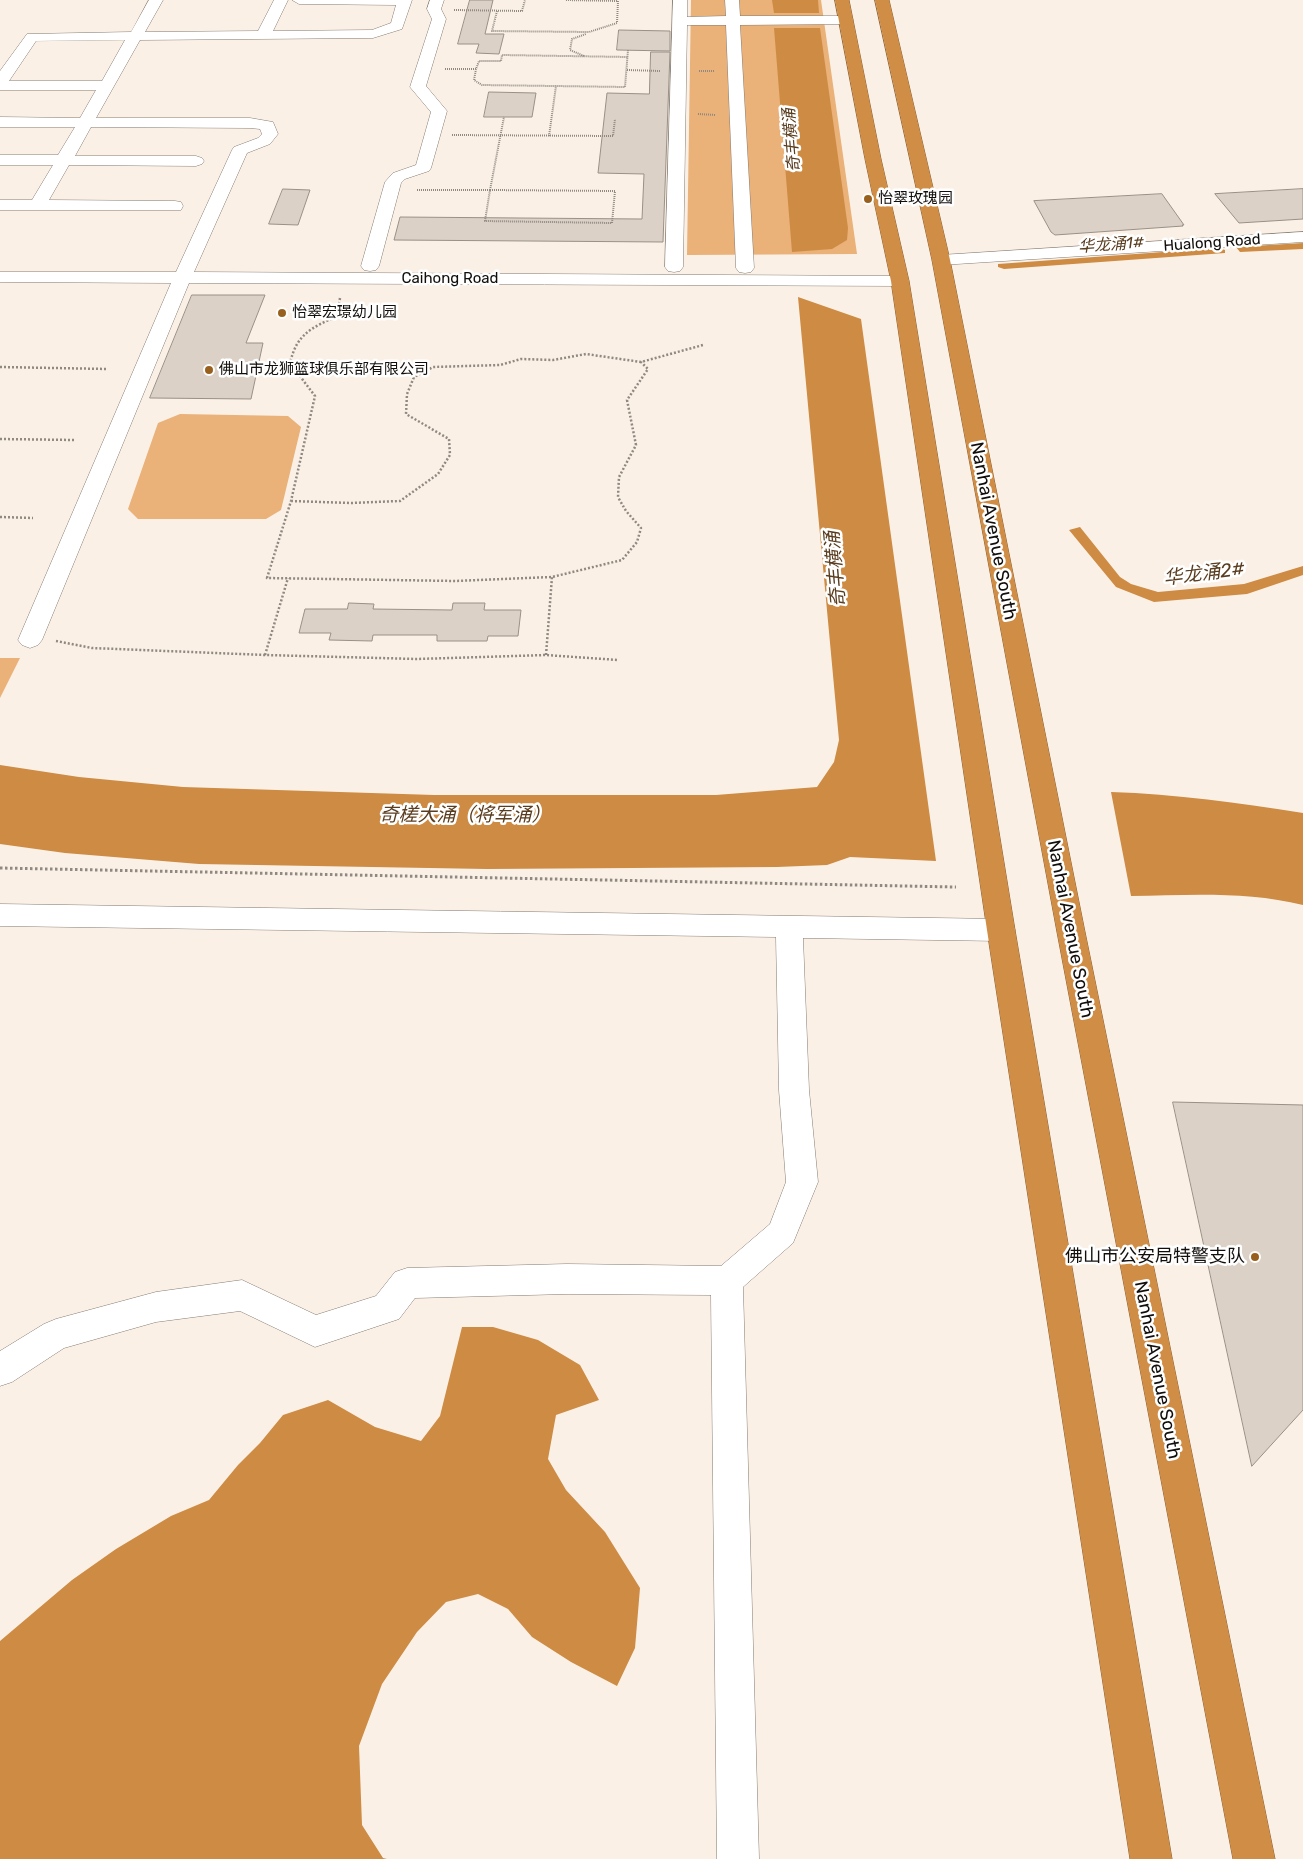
<!DOCTYPE html>
<html>
<head>
<meta charset="utf-8">
<style>
  body { margin:0 }
  canvas { display:block; background:#faf0e6 }
</style>
</head>
<body>
<canvas width="1303" height="1859"></canvas>
<script>
const ctx = document.querySelector('canvas').getContext('2d');
ctx.lineJoin = 'round';
function paint(path, color) {
  ctx.fillStyle = color;
  ctx.fill(path, 'evenodd');
}
function strokePath(path, color, width, dash) {
  ctx.strokeStyle = color;
  ctx.lineWidth = width;
  ctx.lineCap = dash ? 'butt' : 'round';
  ctx.setLineDash(dash || []);
  ctx.stroke(path);
}
function label(font, color, halo, rows, align = 'center') {
  ctx.font = font + ' Rubik,"Noto Sans SC",sans-serif';
  ctx.lineWidth = 5;
  ctx.setLineDash([]);
  ctx.textBaseline = 'middle';
  ctx.strokeStyle = halo;
  ctx.fillStyle = color;
  for (const [text, x, y, turn = 0] of rows) {
    ctx.save();
    ctx.translate(x, y);
    ctx.rotate((+turn || 0) * Math.PI / 180);
    ctx.textAlign = isNaN(turn) ? turn : align;
    if (halo) ctx.strokeText(text, 0, 0);
    ctx.fillText(text, 0, 0);
    ctx.restore();
  }
}
paint(new Path2D(`
  M691,0H821L857,254L687,255Z
  M180,414L288,416L301,427L281,510L266,519H138L128,509L158,423Z
  M0,658H20L0,698Z`), '#eab179');
paint(new Path2D(`
  M772,0H818L819,13H774Z
  M774,28H820L848,228L847,240L832,249L792,252Z
  M1303,243V249L1240,252L1236,247Z
  M1218,248L1225,250V253L1004,269L998,267V264Z
  M798,297L861,319L936,861L850,857L827,865L777,867L487,869L199,864L65,853L0,844V765L79,777L183,787L434,795H716L817,787L834,762L839,740Z
  M1080,527L1120,577L1131,584L1158,592L1244,584L1303,566V575L1247,594L1154,602L1116,587L1069,530Z
  M1111,792C1176,794 1239,803 1303,813V905C1247,891 1188,895 1131,896Z
  M462,1327H493L538,1340L580,1365L599,1400L556,1415L548,1459L566,1490L605,1532L640,1588L635,1648L617,1686L571,1662L532,1637L508,1609L478,1594L446,1602L417,1632L382,1684L359,1746L362,1825L383,1858L387,1859H0V1641L72,1580L116,1549L171,1516L209,1500L238,1465L260,1443L283,1415L328,1400L375,1427L421,1441L440,1416Z`), '#ce8b43');
const building = new Path2D(`
  M470,0H493L485,34H504L499,54L476,53L479,44H458Z
  M619,30L670,31V51L617,50Z
  M651,52H670L663,242L394,240L400,217L642,219L644,174L598,173L607,93L649,94Z
  M489,92L536,93L532,117H484Z
  M283,189L310,190L298,225L269,224Z
  M1303,189V219L1239,223L1215,194Z
  M1162,194L1184,225H1182L1183,226L1055,235L1051,232L1034,201Z
  M192,295H265L246,343H263L251,399L150,398Z
  M349,603L374,604L373,609L452,610L453,603H485L484,610H521L518,636H488L487,641H437V635H373L372,641L329,640L331,633H299L305,609H347Z
  M1173,1102L1303,1105V1410L1252,1466Z`);
paint(building, '#dbd1c7');
strokePath(building, '#999087', 1);
const minor = new Path2D(`
  M149,0H163L145,32L258,31L274,0H288L273,31L372,30L391,23L396,5L299,4L292,0H412L402,29L373,38L140,40L96,118H250L273,122L278,134L270,144L247,153L194,272L900,276L906,277L909,281L906,285L900,286L189,283L42,640L38,645L30,648L22,645L18,640L171,283L0,282V272H176L232,150L234,147L258,138L262,134L260,129L250,128L91,127L75,156H196L202,158L204,161L202,164L196,166L69,165L49,200L175,201L181,202L183,206L181,210H0V200H32L53,165H0V155H58L75,127H0V117L80,118L96,90H0V71L27,34L131,32ZM125,40L102,81H9L36,41Z
  M430,0H444L441,9L446,19L426,86L447,111L431,168L429,171L405,179L401,183L379,266L376,270L370,271L364,270L361,266L385,182L393,173L416,165L431,112L410,87L432,19L427,9Z
  M673,0H687V17L726,16L725,0H739L740,16H846L851,17L853,20L851,23L846,24L740,25L754,268L751,272L745,273L739,272L736,268L726,25H687L683,267L680,271L674,272L668,271L665,267Z
  M1303,232V242L941,265L935,264L932,260L935,256L941,255Z
  M0,904L1001,919L1011,922L1015,930L1011,938L1001,941L803,938L809,1090L818,1182L793,1243L743,1287L759,1859H717L711,1295L567,1294L415,1298L399,1319L315,1347L240,1311L156,1322L64,1348L12,1382L0,1386V1351L44,1324L56,1319L156,1292L242,1280L316,1315L376,1296L395,1272L407,1268L567,1264L721,1266L770,1224L786,1182L779,1090L776,937L0,926Z`);
const highway = new Path2D(`
  M835,0H849L881,159L909,281L1015,930L1172,1859H1130L987,930L891,281L865,159Z
  M875,0H889L950,260L1085,932L1275,1859H1233L1057,932L932,260Z`);
strokePath(minor, '#857c73', 1);
strokePath(highway, '#8d6131', 1);
strokePath(new Path2D(`
  M454,10L522,11L525,0
  M497,11L492,31L589,32L617,23L618,1L565,0
  M584,56L570,50L572,39L586,34
  M445,69H476L479,61H501L502,55L628,57
  M476,69L474,80L482,85L625,87L628,50
  M627,70L660,71
  M699,71H715
  M698,114L716,115
  M452,135L613,136L615,119
  M549,136L556,86
  M417,190H490
  M490,190L615,191L612,223L485,221Z
  M490,190L504,117`), '#8f8982', 2, [1, 1]);
strokePath(new Path2D(`
  M340,298L337,316C312,328 297,333 290,363L315,396L291,501L267,578L456,581L552,577L622,560L637,542L641,528L626,511L618,497L619,477L636,445L627,400L648,369L641,362
  M0,367L107,369
  M0,439L75,440
  M291,501L351,503L400,501L438,474L450,455L449,439L406,414L407,394L414,377L433,367L500,365L521,359L553,360L586,354L641,362L703,345
  M0,517L33,518
  M56,641L92,648L265,655L417,659L546,655L618,660
  M265,655L288,578
  M546,655L552,577`), '#8f8982', 2.5, [2, 2]);
strokePath(new Path2D(`
  M0,868L956,887`), '#8f8982', 3, [2.5, 2.5]);
paint(minor, '#fff');
paint(highway, '#d08d46');
for (const [x, y, r, color] of [
  [868,199,5,"#99601d"],
  [282,313,5,"#99601d"],
  [209,370,5,"#99601d"],
  [1255,1257,5,"#99601d"]
]) {
  const dot = new Path2D();
  dot.arc(x, y, r, 0, 2 * Math.PI);
  ctx.fillStyle = color;
  ctx.fill(dot);
  strokePath(dot, '#fff', 2);
}
label('15px', '#110e0b', '#fff', [
  ["怡翠玫瑰园",878,199],
  ["怡翠宏璟幼儿园",292,313],
  ["佛山市龙狮篮球俱乐部有限公司",219,370]
], 'left');
label('15px', '#110e0b', '#fff', [
  ["Hualong Road",1212,243,-4],
  ["Caihong Road",450,279]
]);
label('italic 16px', '#5a3d1f', '#fff', [
  ["奇丰横涌",792,140,-95],
  ["华龙涌1#",1111,245,-4]
]);
label('18px', '#110e0b', '#fff', [
  ["Nanhai Avenue South",993,531,79],
  ["Nanhai Avenue South",1070,929,79],
  ["Nanhai Avenue South",1157,1370,79]
]);
label('18px', '#110e0b', '#fff', [
  ["佛山市公安局特警支队",1245,1257]
], 'right');
label('italic 19px', '#5a3d1f', '#fff', [
  ["奇丰横涌",836,569,-95],
  ["华龙涌2#",1204,574,-7],
  ["奇槎大涌（将军涌）",465,816]
]);
</script>
</body>
</html>
